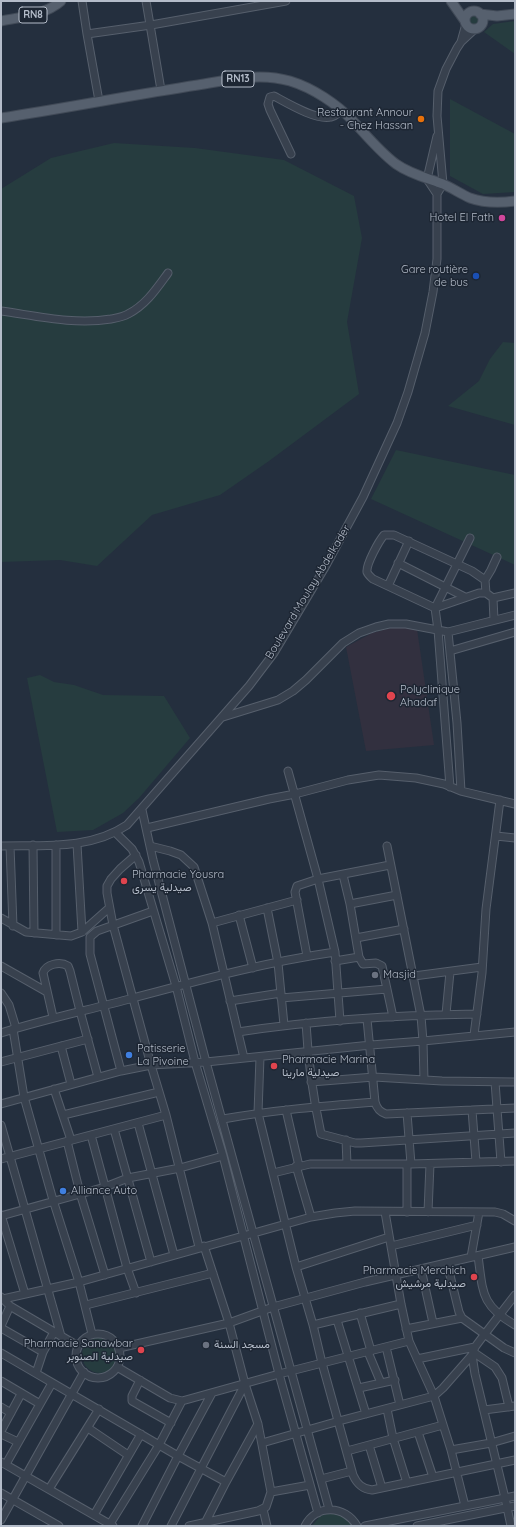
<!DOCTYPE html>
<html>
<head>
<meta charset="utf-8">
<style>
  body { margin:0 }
  #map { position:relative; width:516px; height:1527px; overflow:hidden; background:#242f3e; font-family:Quicksand,sans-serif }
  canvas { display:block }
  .frame { position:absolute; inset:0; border:2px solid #b4bcc9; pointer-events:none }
</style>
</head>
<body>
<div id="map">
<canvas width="516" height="1527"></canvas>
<div class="frame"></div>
</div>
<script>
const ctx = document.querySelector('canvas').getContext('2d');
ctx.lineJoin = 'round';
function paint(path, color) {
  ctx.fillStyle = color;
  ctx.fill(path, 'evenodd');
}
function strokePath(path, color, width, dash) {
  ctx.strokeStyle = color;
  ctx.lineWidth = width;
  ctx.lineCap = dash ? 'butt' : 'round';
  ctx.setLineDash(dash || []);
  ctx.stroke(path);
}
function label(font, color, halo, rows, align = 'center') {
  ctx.font = font + ' Quicksand,Vazirmatn,sans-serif';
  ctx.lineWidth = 3;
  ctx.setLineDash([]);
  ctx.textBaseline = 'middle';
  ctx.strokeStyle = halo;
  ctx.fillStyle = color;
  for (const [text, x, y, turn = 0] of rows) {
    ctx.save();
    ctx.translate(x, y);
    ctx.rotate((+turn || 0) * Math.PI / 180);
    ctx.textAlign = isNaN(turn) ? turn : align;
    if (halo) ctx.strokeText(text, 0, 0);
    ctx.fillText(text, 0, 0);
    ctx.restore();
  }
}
paint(new Path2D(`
  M398,626L417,629L434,745L366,751L346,647L372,633Z`), '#32303f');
paint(new Path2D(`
  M469 20a5 5 0 1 1 10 0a5 5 0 1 1-10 0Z
  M515,21V54L484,32L493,24Z
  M450,99L515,134V192L483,194L450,176Z
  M114,143L195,148L284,160L354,196L362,238L347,322L359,394L269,461L220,495L152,515L97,566L60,560L1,562V189L51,158Z
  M503,342L515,343V425L448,406L479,381L490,359Z
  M396,450L515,475V565L371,499Z
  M40,675L54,682L74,685L103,695L164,696L190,738L139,798L123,813L93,830L57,832L27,678Z
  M82 1355a18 18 0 1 1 36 0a18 18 0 1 1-36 0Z
  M331,1513L342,1515L354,1526H312L320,1516Z`), '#263c3f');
const minor = new Path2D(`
  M82,1L87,34L151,25L286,1
  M146,1L161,90
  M87,34L99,101
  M461,42L466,24
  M437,136L427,179L437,194
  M291,154L270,110L268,104L270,97L274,96C287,103 317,121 331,117C336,116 338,113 341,109
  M1,311C37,316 74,325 111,319C116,318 123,317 128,314C146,305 157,288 168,273
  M398,563L465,597
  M485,580L491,570L497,557
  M388,586L409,541
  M493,598L494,620
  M435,608L479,593H486L493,598L515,593
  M435,608L470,538
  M448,632L457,723L461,791
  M450,651L515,632
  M223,717L278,700L293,691L306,680L343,643L359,633L376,627L389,624H406L448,632L515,615
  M288,771L318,879L335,952L340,1021
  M450,787L438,630L435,608L373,579C371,577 368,575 367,572C366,564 379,541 384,535H394L472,571L485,580L486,593
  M142,810L153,860L206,1062L329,1509
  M147,828L269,799L295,794L348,780L379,775L416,778L444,784L461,791L515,804
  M116,833L132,849L139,862L176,986L195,1062L223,1156L279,1374L318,1513
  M496,836L515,838
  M77,844L82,932
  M33,845L34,933
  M1,846C43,845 90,850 127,825L249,686L274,653L324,569L363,497L397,423L408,392L425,333L433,292L437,259V194L443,184L437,116L438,91L446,69L457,48L461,42L475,29
  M10,846L13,926
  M150,846L170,851L181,855L194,867L212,923L244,1058
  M387,846L421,1016L423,1041L424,1080
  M136,855L120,869L111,879L107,886V893L113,925L151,1065L166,1115L199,1247
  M343,875L350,904L359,957L363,964L376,963L382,966L393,1017
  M350,904L397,895
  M267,908L278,963L284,1025
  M239,915L253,968
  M1,918L26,932L71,936L82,932L109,908
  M212,923L297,900
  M56,935V845
  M356,938L404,929
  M307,956L295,892L297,886L318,879L390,865
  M335,961L359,957
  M1,966L47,992
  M414,976L482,967
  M1,993L9,1005L16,1028
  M281,998L387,989
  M230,1001L281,993
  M446,1014L450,972
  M53,1017L43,973C46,964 60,961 68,966L70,971L80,1011L98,1077
  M367,1019L375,1102C377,1109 380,1112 386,1114L515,1108
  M306,1023C308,1061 313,1097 321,1134L355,1143H361L515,1133
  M13,1029L24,1097L53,1200L79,1282L92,1334
  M238,1032C316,1020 398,1015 477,1014
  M1,1033C45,1019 89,1010 133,998C200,980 266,962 335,952
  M474,1035L482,973L486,909L500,800
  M61,1046L71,1084
  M260,1057L258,1113L296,1267L313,1325L322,1363L353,1475C357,1484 362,1489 372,1490L515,1460
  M1,1062L88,1039
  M121,1071L90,954V937L97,931L153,911
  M311,1082L374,1077L442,1081L515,1082
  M495,1082L501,1162
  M54,1089L71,1140
  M1,1104L121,1071L151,1065L206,1062L371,1045L423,1041L515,1032
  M286,1110L299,1166
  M472,1110L476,1162
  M407,1113L411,1164
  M63,1115L159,1092
  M223,1119C273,1110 324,1106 375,1102
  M138,1123L174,1255
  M1,1125L61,1336
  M114,1129L151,1262
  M91,1135L127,1268L136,1293
  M346,1140L347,1164
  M67,1141L80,1193L105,1275
  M1,1159L166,1115
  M296,1166L311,1217
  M273,1173L310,1164H411L515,1161
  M385,1212L401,1304L409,1341L434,1396L451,1450L465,1506
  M407,1212V1164
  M428,1212L430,1164
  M1,1215L25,1294
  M1,1216L105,1187L128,1178L180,1168L223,1156
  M204,1246L229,1323L245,1384L258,1424L271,1492
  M391,1246L477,1225
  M478,1256C483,1291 480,1305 515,1325
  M471,1257L479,1212
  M447,1263L459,1312L462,1318L504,1348L515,1353
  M296,1267L389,1237
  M421,1269L433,1323
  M1,1297L10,1306L78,1346
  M3,1299L79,1282L311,1217L335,1213L355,1211L495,1212L503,1214L515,1221
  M86,1305L213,1273
  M360,1313L371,1351
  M337,1320L366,1414
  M313,1325L401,1304
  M1,1326L10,1306
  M1,1328L43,1352
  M406,1329L462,1318
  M76 1356a22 22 0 1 1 44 0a22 22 0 1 1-44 0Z
  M386,1347L400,1405
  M119,1348L229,1323L273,1307L365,1282L515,1247
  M368,1352L381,1383
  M473,1352L495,1367L502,1378L509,1407
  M1,1353L178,1456L226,1482
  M472,1355L475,1374L505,1498L511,1526
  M417,1359L475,1347
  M117,1367L170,1398L182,1401L279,1374L409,1341
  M36,1373L43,1352L54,1332
  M140,1380L132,1396V1401L171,1423
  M1,1381L40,1404
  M359,1388L395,1380
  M1,1407L11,1413
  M387,1409L393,1438L407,1483
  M484,1410L515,1406
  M88,1428L128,1455
  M1,1431L21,1394
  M418,1432L433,1477
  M1,1434L18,1442
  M262,1443L339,1421L434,1396L443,1388L472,1355L475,1347L484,1335L515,1295
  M369,1445L382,1488
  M451,1450L491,1443L515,1436
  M347,1451L443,1425
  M1,1462L113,1526
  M6,1464L52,1383
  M321,1479L352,1471
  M49,1489L99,1409
  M1,1493L59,1526
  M263,1509L267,1526
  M94,1515L141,1434
  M1,1520L84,1372
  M110,1524L159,1445L182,1401
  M206,1525L205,1523L226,1482L258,1424
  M142,1526L178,1456L212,1393
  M171,1526L245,1384
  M189,1526L258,1511L266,1507L271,1492L310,1485
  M305,1526C316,1504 345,1505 357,1526
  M365,1526L515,1496
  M417,1526L515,1506`);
const major = new Path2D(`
  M451,1L465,21
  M465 20a9 9 0 1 1 18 0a9 9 0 1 1-18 0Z
  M480,14L497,16L515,14
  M1,21C21,17 45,15 61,1
  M1,118C67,108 132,95 198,85C229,80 259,72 290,81C313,88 337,104 353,121C367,136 380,152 396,164C410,174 427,178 443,184C452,188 461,194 470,198C484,203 501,203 515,201`);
strokePath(minor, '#565f6c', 9);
strokePath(major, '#414a57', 11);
strokePath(minor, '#38414e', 7);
strokePath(major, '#56606e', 9);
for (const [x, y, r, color] of [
  [421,119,4,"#e8710a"],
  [502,218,4,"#d1479c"],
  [476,276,4,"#1a4fb4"],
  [391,696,5,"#e0444e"],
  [124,881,4,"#e0444e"],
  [375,975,4,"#6b7280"],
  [129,1055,4,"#3f7fe0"],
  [274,1066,4,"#e0444e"],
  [63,1191,4,"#3f7fe0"],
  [474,1277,4,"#e0444e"],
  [206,1345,4,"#6b7280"],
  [141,1350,4,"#e0444e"]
]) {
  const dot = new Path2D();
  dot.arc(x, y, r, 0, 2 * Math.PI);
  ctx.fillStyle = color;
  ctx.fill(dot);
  strokePath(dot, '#1d2633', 1.5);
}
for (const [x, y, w] of [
  [33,15,28],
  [238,79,32]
]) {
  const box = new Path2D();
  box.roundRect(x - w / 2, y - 8, w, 16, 3);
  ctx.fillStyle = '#1d2633';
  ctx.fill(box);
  strokePath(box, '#b4bcc9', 1);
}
label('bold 10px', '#b4bcc9', null, [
  ["RN8",33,15],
  ["RN13",238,79]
]);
label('11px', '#b4bcc9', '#1d2633', [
  ["Restaurant Annour",413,113,"right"],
  ["- Chez Hassan",413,126,"right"],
  ["Hotel El Fath",494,218,"right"],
  ["Gare routière",468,270,"right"],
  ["de bus",468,283,"right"],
  ["Polyclinique",400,690],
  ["Ahadaf",400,703],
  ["Pharmacie Yousra",132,875],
  ["صيدلية يسرى",132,888],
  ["Masjid",383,975],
  ["Patisserie",137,1049],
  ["La Pivoine",137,1062],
  ["Pharmacie Marina",282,1060],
  ["صيدلية مارينا",282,1073],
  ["Alliance Auto",71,1191],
  ["Pharmacie Merchich",466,1271,"right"],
  ["صيدلية مرشيش",466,1284,"right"],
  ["Pharmacie Sanawbar",133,1344,"right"],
  ["صيدلية الصنوبر",133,1357,"right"],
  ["مسجد السنة",214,1345]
], 'left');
label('11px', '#b4bcc9', '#1d2633', [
  ["Boulevard Moulay Abdelkader",308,592,-59]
]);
</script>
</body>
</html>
